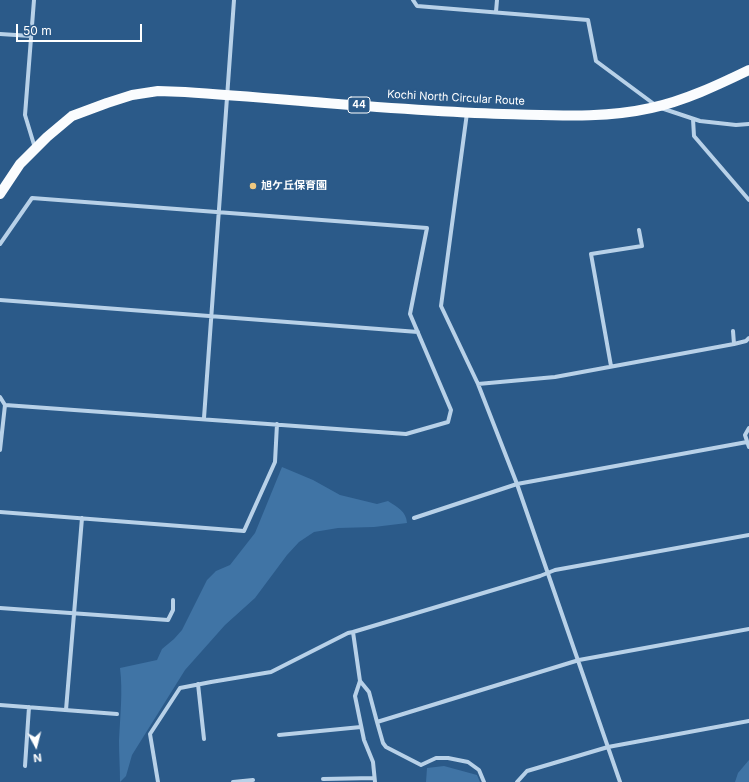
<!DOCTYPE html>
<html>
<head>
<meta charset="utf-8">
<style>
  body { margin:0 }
  #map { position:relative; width:749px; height:782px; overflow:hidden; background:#2b5a89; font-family:Inter,sans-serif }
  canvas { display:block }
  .north { position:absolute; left:16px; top:726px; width:40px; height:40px; -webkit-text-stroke:3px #2b5a89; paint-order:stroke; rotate:173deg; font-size:11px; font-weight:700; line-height:16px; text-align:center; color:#fff }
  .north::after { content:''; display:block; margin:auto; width:14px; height:18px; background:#fff; clip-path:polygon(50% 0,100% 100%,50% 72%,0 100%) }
  .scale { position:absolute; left:16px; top:24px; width:126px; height:18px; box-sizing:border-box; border:2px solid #fff; border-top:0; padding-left:5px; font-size:12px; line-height:14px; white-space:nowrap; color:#fff; -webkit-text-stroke:3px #2b5a89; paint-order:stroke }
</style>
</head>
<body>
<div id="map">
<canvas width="749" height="782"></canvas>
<div class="north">N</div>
<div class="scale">50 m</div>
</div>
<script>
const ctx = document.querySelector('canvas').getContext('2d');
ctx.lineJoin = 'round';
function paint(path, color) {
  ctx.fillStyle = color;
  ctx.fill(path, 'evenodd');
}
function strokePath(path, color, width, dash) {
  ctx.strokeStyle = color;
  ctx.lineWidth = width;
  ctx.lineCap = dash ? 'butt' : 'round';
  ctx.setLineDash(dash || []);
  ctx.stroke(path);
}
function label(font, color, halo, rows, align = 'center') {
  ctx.font = font + ' Inter,"Noto Sans JP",sans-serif';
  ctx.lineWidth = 4;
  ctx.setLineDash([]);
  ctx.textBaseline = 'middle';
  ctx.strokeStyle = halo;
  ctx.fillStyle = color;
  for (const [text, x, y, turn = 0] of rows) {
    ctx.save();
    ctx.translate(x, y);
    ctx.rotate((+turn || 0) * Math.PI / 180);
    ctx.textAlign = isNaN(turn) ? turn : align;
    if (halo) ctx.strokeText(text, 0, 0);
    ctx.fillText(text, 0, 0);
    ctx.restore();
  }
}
paint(new Path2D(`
  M282,467L313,480L340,495L377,504L388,501C397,507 406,511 407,523L374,527L338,528L314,532L299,542L287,555L255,598L225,625L185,670L132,755L126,776L120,782C120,768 119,754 119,741C120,716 123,692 120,668L157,660L162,649L174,639L182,630L207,580L216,571L230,565L255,533Z
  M749,760V782H735L738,773Z
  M444,766L477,775L480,782H426L427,768Z`), '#4074a5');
strokePath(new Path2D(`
  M34,0L25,115L35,148
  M413,0L417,6L588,20L596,61L658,107L700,121L736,125L749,124
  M496,12L497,0
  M0,34L31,36
  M467,113L441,306L478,384L517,484L620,782
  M693,119L694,136L749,200
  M0,244L32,198L427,228L410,314L451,410L448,422L406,434L5,405
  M0,300L418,332
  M734,344L746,341L749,338
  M611,366L591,254L642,246L639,230
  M478,384L555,377L734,344L733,331
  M0,397L5,405L0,450
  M204,418L234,0
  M749,428L745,435L749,447
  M0,512L244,531L275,462L277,424
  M414,518L517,484L747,442
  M0,608L168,620L173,610V600
  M360,681L369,692L377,722L579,660L749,629
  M198,684L204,739
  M0,705L117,714
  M66,710L82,518
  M377,722L383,743L386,747L421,765L436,758H448L468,762L479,770L484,782
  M279,735L361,727
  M25,766L29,707
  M323,779L374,778
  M158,782L150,734L180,688L211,682L271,672L348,633L353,632
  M233,782L253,780
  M375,782L373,762L364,740L355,696L360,681L353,632L540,576L555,570L749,535
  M517,782L527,771L608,747L749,721`), '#b8d1e8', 4);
strokePath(new Path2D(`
  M0,194L20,164L47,137L72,116L107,103L132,95L158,91L185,92C291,99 397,111 503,114C553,115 602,119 651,108C684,101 718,85 749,70`), '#fafcfe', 10);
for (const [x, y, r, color] of [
  [253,186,4,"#eec880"]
]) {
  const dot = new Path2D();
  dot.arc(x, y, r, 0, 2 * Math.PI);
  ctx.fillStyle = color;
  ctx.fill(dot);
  strokePath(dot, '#2b5a89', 1.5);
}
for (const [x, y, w] of [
  [359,105,22]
]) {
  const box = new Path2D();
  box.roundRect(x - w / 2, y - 8, w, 16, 3);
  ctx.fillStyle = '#2b5a89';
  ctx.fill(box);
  strokePath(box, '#fff', 1);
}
label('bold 10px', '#fff', null, [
  ["44",359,105]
]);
label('11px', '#fff', '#2b5a89', [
  ["Kochi North Circular Route",456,98,3]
]);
label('bold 11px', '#fff', '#2b5a89', [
  ["旭ケ丘保育園",261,186]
], 'left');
</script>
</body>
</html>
